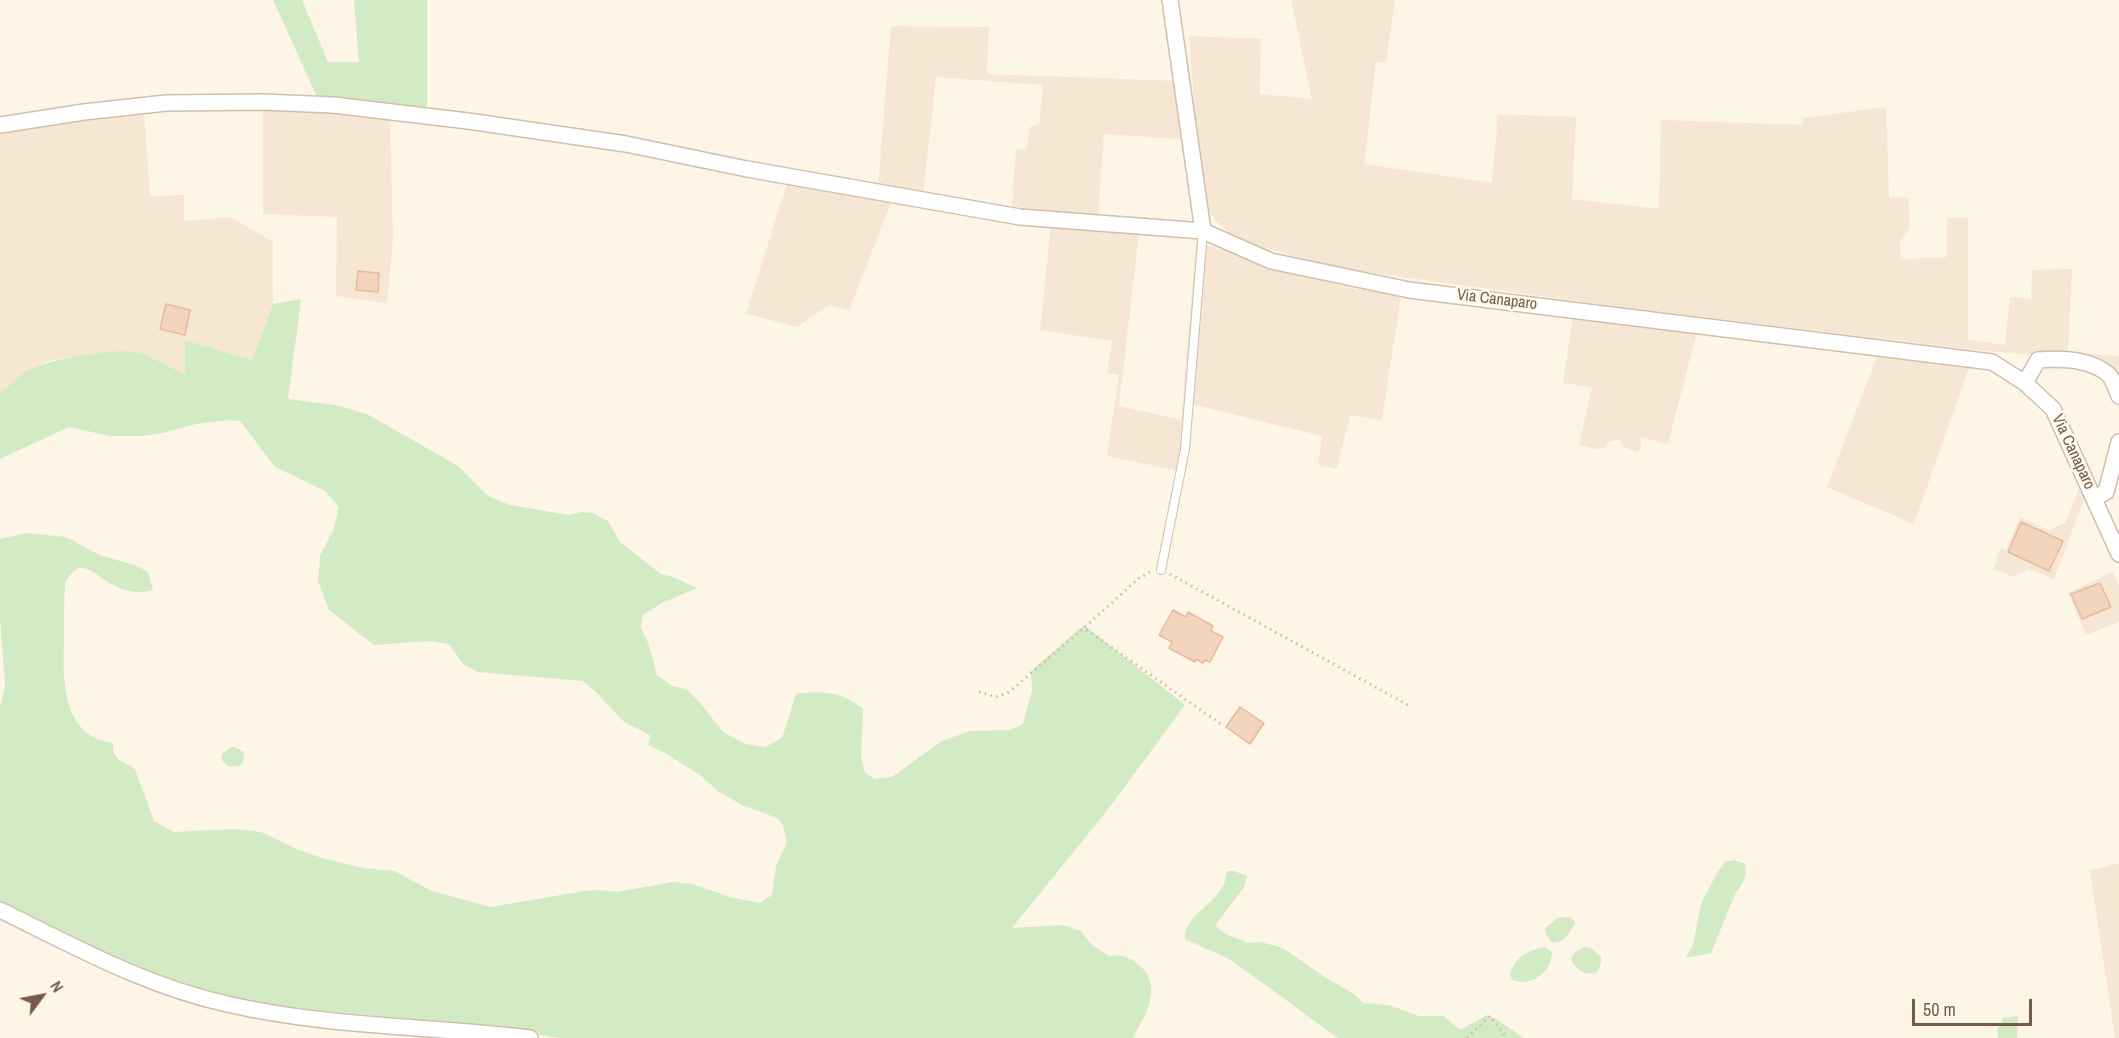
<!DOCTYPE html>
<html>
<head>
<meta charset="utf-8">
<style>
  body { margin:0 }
  #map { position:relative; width:2119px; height:1038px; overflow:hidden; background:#fdf5e6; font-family:"Archivo Narrow",sans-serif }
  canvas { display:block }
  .north { position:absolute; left:12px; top:966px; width:60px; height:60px; -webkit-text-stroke:4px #fff8ed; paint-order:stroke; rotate:58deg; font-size:16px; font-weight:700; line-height:24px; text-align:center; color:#775b4a }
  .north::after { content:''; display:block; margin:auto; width:21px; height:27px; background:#775b4a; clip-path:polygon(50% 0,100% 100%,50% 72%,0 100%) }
  .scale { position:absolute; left:1912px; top:999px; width:120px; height:27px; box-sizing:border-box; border:3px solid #775b4a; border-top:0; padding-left:8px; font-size:18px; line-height:21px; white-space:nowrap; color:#775b4a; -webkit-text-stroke:4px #fff8ed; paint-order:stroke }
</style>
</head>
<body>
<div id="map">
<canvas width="2119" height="1038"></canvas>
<div class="north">N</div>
<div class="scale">50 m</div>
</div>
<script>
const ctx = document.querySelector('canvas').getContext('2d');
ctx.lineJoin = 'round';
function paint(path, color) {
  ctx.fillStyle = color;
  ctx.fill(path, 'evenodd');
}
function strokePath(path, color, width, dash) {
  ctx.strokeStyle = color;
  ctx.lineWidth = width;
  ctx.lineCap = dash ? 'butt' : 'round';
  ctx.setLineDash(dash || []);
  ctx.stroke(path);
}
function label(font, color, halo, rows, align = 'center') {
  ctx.font = font + ' "Archivo Narrow",sans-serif';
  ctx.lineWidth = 5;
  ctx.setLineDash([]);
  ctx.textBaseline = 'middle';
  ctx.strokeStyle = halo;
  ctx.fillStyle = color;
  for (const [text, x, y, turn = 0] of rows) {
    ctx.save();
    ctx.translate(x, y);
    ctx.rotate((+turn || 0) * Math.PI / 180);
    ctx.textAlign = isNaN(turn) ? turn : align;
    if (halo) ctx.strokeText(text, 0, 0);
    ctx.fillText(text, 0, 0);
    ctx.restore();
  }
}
paint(new Path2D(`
  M1291,0H1395L1386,62H1376L1364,164L1492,183L1498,114L1576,117L1572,199L1659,209L1661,120L1803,125V118L1886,107L1889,198L1908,197L1910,228L1900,242L1901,259L1947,257V218H1968V340L2005,345L2010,297L2031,299L2032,270L2072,269L2068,352L2119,356V376L2114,370L2074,358L1976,350L1629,308L1344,269L1246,243L1227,231L1215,220L1207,207L1197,139L1189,36L1261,39L1260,94L1312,99Z
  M891,26L989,27L987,74L1177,81L1180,139L1104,134L1098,218L1012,206L1016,149L1026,150L1030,127L1039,124L1043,85L936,77L923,197L878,186Z
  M263,106L390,116L393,240L387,303L336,296L337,217L263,214Z
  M144,111L150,196L184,195V221L231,217L273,242V304L252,360L185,340V374L135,352H114L51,360L25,372L7,389L0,392V130Z
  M787,183L891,203L849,310L829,305L797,327L746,314Z
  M1051,226L1139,234L1119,406L1181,420L1196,241L1291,274L1356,289L1401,296L1382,420L1350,415L1337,469L1318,465L1322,436L1191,404L1185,472L1107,456L1119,375L1107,373L1112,341L1040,330Z
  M1573,315L1697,332L1668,444L1640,437L1641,448L1637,452L1626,448L1619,439L1608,442L1605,448L1595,449L1579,445L1592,387L1563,383Z
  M1879,351L1971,362L1914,524L1827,487Z
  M2081,484L2086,494L2054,579L2028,569L2014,577L1994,569L2000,548L2006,550L2020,517L2048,530L2065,523Z
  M2113,572L2119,585V622L2086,635L2068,593Z
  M2119,863V1038H2115L2090,871Z`), '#f5e7d4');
paint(new Path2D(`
  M273,0H302L328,62H359L354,0H427V107L317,97Z
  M301,299L288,399L335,405L367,414L458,466L488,496L510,505L569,515L582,512L593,513L608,521L620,542L661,574L673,577L697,588L662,603L643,615L641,628L649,645L657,675L672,686L686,689L701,704L723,732L746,744L765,747L782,738L796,694C820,690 844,692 863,709L861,757L865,773L875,779L892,777L942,741L970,731L1010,730L1023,724L1032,690L1031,671L1084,625L1185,705L1109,808L1012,928L1063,925L1081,931L1091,944L1109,956C1122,954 1130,957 1139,965C1164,986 1145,1015 1133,1038H561L493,1029L386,1020L221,1001L132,972L0,907V707L5,686L0,619V539L27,533L66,537L100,555L137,566L148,572L153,590C133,596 115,588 99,576C94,572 88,568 82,568C73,568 69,576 65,583C64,602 64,621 64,640C63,679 61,736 113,743C113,761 121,760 135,769L154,821L174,832L234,829L261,832L299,850L325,859L363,868L394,871L432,891L491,907L584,891L600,890L617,892L673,882L692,884L730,897L760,903L772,895L776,866L787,842L783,825L777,818L742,805L719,792L700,775L665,753L648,745L651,736L623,721L596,692L583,681L478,672L464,665L449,644L430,641L374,645L329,610L318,581L320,556L333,531L339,507L325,491L275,467L240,421L228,420L196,424L163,433L141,436H110L69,427L0,459V392C10,387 16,378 25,372C43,360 113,348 134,352C147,354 171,368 185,374V340L252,360L273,304Z
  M231,747H235L244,752L243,762L239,766L228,767L222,760V754Z
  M1734,860L1745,864C1747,876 1744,883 1736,892L1711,953L1686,958L1693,945L1701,904L1717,873L1725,862Z
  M1227,871H1234L1247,876L1244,887L1215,926L1226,934L1248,943L1261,942L1283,948L1323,976L1354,994L1363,1003L1389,1005L1419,1016H1444L1460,1030L1487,1015L1496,1019L1524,1038H1338L1231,960L1185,939C1183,919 1211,906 1221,889C1225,884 1226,877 1227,871Z
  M1569,917L1575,921V924C1568,933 1565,944 1551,942L1547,936L1545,928L1558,918Z
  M1545,947L1552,952C1551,973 1532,987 1512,980L1510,974C1515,957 1528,950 1545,947Z
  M1584,947L1591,948L1601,957C1603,980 1579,978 1571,959L1574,953Z
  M2018,1016L2017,1038H1998L1997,1030L2003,1018Z`), '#d3ebc4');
const building = new Path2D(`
  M358,271L379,273L378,292L356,290Z
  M166,304L190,310L185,335L160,329Z
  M2021,522L2063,541L2049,571L2008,552Z
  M2100,583L2111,607L2082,619L2071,594Z
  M1173,610L1186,617L1188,612L1213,626L1211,631L1223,637L1210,662L1205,660L1203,663L1196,659L1195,662L1169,648L1172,642L1159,635Z
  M1240,707L1264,723L1250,744L1226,727Z`);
paint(building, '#f3d4bd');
strokePath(building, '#e6ba9d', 1.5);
const lane = new Path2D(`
  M1161,570L1185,449L1203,231`);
const street = new Path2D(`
  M1170,0L1203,231L1271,261L1409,290L1992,362L2025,383L2053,409L2119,554
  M0,125L84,112L166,103L263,102L333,105L468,121L626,144L747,169L1020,217L1203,231
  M2025,383L2038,360C2061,358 2090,359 2108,374C2113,379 2116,389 2119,396
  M2094,498L2106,492L2119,442
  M0,910C74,946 145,986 227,1004C326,1027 429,1026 530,1038`);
strokePath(lane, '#d1bfae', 10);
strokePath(street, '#d1bfae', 18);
strokePath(new Path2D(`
  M1150,572L1139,578L1084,628L1222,725
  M1170,574L1408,705
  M979,692L996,697L1009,692L1084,628
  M1467,1038L1490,1016L1507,1038`), '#d8b7a0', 3, [1.5, 4.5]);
strokePath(lane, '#fff', 8);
strokePath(street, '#fff', 15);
label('16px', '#775b4a', '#fff8ed', [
  ["Via Canaparo",1497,300,7],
  ["Via Canaparo",2073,452,65]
]);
</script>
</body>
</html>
